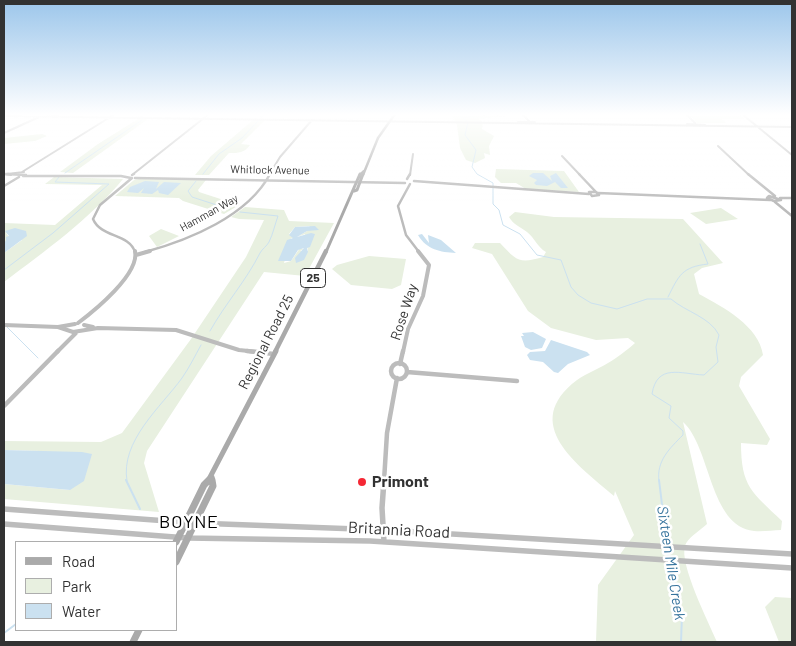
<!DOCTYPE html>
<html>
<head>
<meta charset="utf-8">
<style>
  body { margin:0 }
  #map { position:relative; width:796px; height:646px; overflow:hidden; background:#fff; font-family:Barlow,sans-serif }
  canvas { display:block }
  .frame { position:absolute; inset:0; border:5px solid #323232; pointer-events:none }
  .legend { position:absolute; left:15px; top:541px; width:162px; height:90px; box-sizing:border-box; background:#fff; border:1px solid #adadad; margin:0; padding:6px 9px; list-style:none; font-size:15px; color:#323232 }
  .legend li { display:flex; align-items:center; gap:10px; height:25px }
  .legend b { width:25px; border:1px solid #adadad }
</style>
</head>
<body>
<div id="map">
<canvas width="796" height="646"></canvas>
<div class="frame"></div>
<ul class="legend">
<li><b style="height:6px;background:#aaa"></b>Road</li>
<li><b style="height:14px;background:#e8f0e0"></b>Park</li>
<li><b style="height:14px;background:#cbe1f0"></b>Water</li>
</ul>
</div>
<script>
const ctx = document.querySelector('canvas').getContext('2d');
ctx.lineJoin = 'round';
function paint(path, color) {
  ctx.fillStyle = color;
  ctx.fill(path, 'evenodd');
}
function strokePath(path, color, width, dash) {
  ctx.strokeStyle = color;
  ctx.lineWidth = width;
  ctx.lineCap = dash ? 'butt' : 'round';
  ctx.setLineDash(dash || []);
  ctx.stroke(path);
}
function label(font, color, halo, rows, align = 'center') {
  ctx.font = font + ' Barlow,sans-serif';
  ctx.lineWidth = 5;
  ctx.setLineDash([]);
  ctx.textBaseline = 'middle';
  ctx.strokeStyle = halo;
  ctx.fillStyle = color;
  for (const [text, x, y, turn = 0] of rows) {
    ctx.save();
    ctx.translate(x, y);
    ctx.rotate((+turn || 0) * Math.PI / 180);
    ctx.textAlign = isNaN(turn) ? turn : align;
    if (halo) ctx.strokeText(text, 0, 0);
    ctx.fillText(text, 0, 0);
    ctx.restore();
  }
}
paint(new Path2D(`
  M451,114L506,116L479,119L483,123L482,129L494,136L489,146L490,155L484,153L485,158L475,163L466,160L460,148L457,125Z
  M689,114H739L745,119H722L726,123H697Z
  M138,119H148L73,173L60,172L98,144Z
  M253,120H265L241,144L250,145C244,153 239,153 229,153L209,175H195L211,156Z
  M42,134L47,136L35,141L4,144V138Z
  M496,169L564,171L579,192L526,189L516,183H501L495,177Z
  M54,177L123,179C90,219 45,251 4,282V253L22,240L6,233L9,237L8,242H5L4,223L55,225L102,185L45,184Z
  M139,179L206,180L198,190L199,192L239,205L224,214L183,201L179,198L115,196L134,180Z
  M245,207L284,210L289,221L334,223L305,276L264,272L147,451L144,463L159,512L4,499V484L70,490L40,451L4,450V441L101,442L122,433L191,339L246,257L264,220L239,219L231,217ZM310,226L307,231L297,237L305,234L308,251H300L304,249L300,248L291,261L284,263L291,238H294L289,234L295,227Z
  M721,208L738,219L706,224L690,213Z
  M515,212L554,217L683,219L723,263L702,268L694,274L699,294C723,307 759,326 763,355L741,377L739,386L770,439L767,445L741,443C741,487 752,492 782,521L781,530C773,530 763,532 754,531C709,526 711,447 683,422L707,524C701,530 687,538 685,546C679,564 709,623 717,642H596L598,585L634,535L615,491L614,496C578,465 519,424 577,380C587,373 598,369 608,363C617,358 627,350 635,343L628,338L596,340L551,328L528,311L492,254L472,248L475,243H500C517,261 519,264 543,257L546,252C537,247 535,238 527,232C519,226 514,225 509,217Z
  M161,229L179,236L157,247L149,236Z
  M369,256L406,259L401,285L392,289L351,285L332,269L337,265Z
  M775,597L792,598V642H779L765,607Z`), '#e8f0e0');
paint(new Path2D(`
  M533,173H543L552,181L550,176L556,173L568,188H561L555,182L547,186L536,185L534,183L537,180L529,176Z
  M145,181L159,182L156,189L164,182L181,183L168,195L159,193L158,190L152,194L141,193L144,188L138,193L127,192L130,187Z
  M315,226L319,230L307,231L297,237L311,233L315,234L310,247L307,248L308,252L304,260L296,263L295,258L304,248L298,250L291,261H278L287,240L293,238L289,235L295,227Z
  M15,228L26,231L27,236L4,253V238L6,242V237L9,236L5,231Z
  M422,234L429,243L428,235L441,240L456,253C440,252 427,250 418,235Z
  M533,332L546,339L542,348L531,350L525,347L521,336H524L522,333Z
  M551,340L587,352L590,355L568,364L558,373L554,372L543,362L530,360L527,355L530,352L545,351Z
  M4,450L82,452L92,454L84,481L70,490L4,484Z`), '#cbe1f0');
strokePath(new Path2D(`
  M458,114L468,122L465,135L476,150L472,167L477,174L493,183V204L499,210L503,225L520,234L537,255L561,260L571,287L578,295L591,303L617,309L647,299H671C686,312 710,317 719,335L716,347L718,362L704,375C681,374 657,363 652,394L671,406L669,418L683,431V435C670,448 656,461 659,481
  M491,114H503
  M261,117L266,114
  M464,118L480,114
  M65,173L142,120
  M203,174L219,154L242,138L258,121
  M196,181L188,191L192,197L229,209
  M4,270L53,233L109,184L55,182L59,177
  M668,297C679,275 682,267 708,264L700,244
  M6,326L38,358
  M210,331C225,304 246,281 260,253C262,249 267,246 269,242C273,234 275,224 278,216L240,212
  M127,481C120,441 161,407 182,378C189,368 195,356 201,345`), '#cbe1f0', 1);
strokePath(new Path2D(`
  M126,480L140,509
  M659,480L667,545
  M667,549L668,558
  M669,561L682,614L681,642
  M4,633L16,624`), '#cbe1f0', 2);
strokePath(new Path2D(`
  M522,114L529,121
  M686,114L695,123
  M742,114L792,155
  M4,116L792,127
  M518,122H535
  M687,124L705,125
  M4,133L39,117
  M718,146L749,175
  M562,156L580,175
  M22,172L115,114
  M4,174L11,175
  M7,174L24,172
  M132,175L209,114
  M269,175L280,157L312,120
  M410,175L413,154`), '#bcbcbc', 2);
strokePath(new Path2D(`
  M4,174L26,175
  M7,174H9
  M579,174L596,192
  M748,174L775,196
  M132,175L134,174
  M23,176H121L131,178
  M132,178L100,205L93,219C101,238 129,233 135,252
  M135,178L405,183
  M407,179L410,174
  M414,181L589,194
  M410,184L398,206L406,235L419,252
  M4,186L19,177
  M589,192H596L599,195L592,196Z
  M598,193L770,200
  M769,196L781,200L774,201L767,198Z
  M780,198H792
  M775,202L792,216
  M145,252C189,240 248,216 270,174`), '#bcbcbc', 2.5);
strokePath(new Path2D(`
  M136,255L150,251
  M78,323C94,311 140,274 135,251
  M4,325L58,327L75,324
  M84,325L93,327
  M58,327L73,332L98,328L176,330L239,350L258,352
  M57,352L76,333
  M403,352L408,329L423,296L429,265L418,251`), '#bcbcbc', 4);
strokePath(new Path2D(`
  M247,351L274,354
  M391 371a8 8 0 1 1 16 0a8 8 0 1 1-16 0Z
  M400,364L403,351
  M407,372L517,381
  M4,406L58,351
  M384,481L387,433L397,378`), '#bcbcbc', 4.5);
strokePath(new Path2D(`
  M384,480L382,508L384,542
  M4,509L195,523L384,530L792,554
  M4,524L188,538L370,541L792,568`), '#bcbcbc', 5.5);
strokePath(new Path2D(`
  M360,175L364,171
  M363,175L378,138L395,114`), '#aaa', 2.5);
strokePath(new Path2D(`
  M354,191L357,190L363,174
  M326,252L360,174`), '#aaa', 3);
strokePath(new Path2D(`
  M275,352L326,251`), '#aaa', 4.5);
strokePath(new Path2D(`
  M212,477V481
  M208,481L276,351`), '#aaa', 5);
strokePath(new Path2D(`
  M176,542L204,485L209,480
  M176,562L213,486L212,480
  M133,642L139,630`), '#aaa', 7);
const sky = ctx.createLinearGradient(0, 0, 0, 205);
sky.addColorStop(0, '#9cc6eb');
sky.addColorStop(0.56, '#fff');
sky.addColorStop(1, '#ffffff00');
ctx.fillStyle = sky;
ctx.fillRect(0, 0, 796, 205);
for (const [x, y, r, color] of [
  [362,482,5,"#f52835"]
]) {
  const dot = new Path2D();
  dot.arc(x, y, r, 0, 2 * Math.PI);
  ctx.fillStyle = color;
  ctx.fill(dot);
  strokePath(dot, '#fff', 2);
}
label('11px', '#323232', '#fff', [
  ["Whitlock Avenue",270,170,1],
  ["Hamman Way",209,213,-29]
]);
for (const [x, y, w] of [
  [313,278,25]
]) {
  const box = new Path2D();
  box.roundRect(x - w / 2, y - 9.5, w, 19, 4);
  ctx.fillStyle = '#fff';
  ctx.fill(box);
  strokePath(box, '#323232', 1);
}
label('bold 12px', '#323232', null, [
  ["25",313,278]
]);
label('14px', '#323232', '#fff', [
  ["Rose Way",404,312,-72],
  ["Regional Road 25",266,342,-63]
]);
label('italic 15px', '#37749d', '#fff', [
  ["Sixteen Mile Creek",671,563,81]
]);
label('bold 16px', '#323232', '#fff', [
  ["Primont",372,482]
], 'left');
label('16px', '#323232', '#fff', [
  ["Britannia Road",399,530,3]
]);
ctx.letterSpacing = '1px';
label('18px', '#000', '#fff', [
  ["BOYNE",189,522]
]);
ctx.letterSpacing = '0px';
</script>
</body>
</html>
